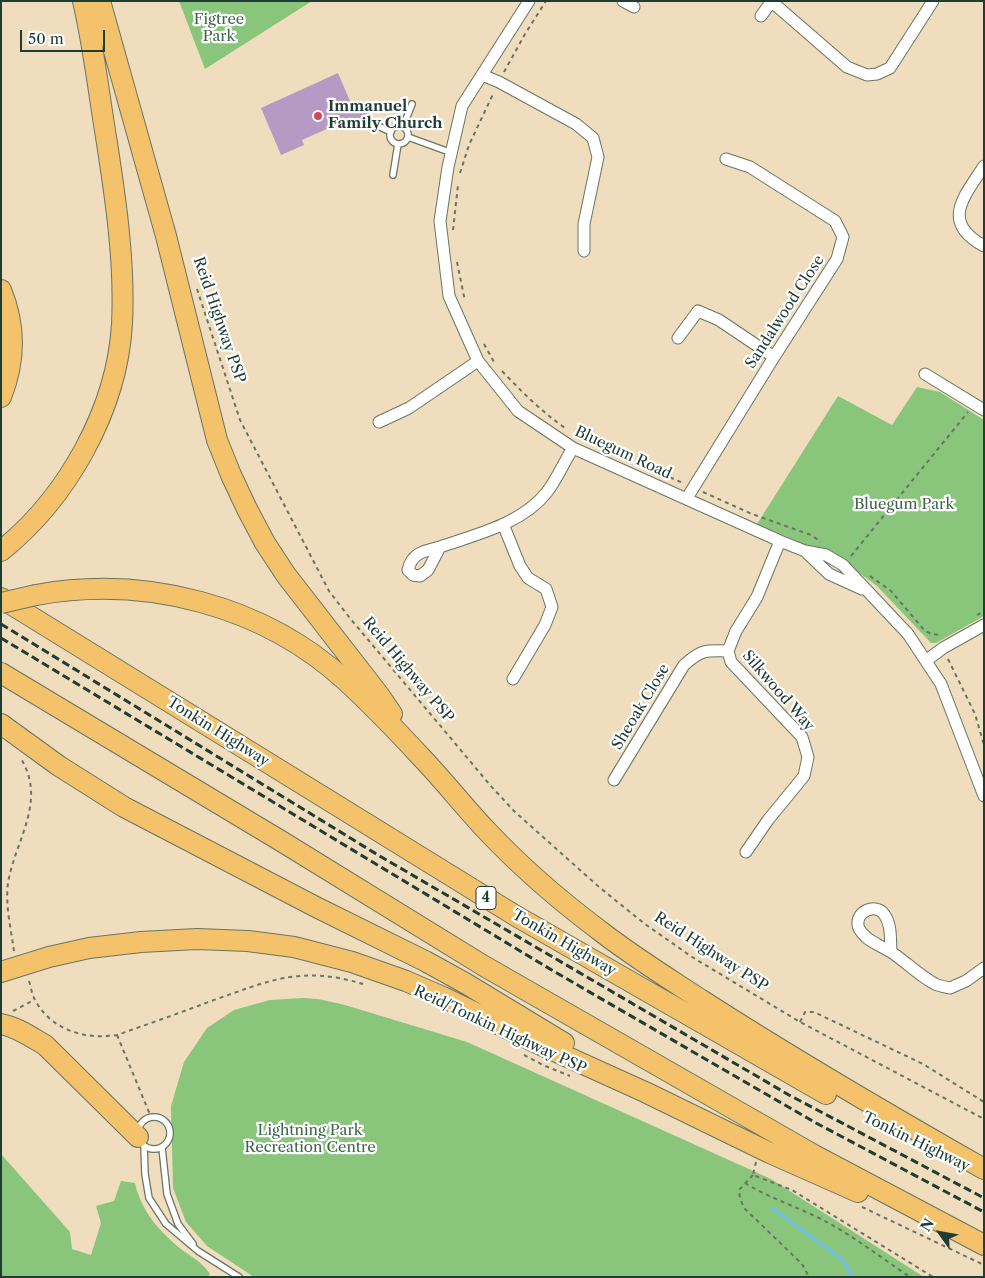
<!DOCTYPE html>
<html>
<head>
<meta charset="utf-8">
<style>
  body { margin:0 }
  #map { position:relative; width:985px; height:1278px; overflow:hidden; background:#f0ddbd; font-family:"Libre Caslon Text",serif }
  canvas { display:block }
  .frame { position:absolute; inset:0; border:2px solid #1f3d34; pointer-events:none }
  .north { position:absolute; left:915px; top:1208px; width:50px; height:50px; -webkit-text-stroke:4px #fff; paint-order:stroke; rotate:302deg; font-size:14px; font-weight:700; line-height:20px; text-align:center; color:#1f3d34 }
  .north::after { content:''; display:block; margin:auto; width:18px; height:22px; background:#1f3d34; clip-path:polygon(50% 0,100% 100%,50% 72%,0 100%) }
  .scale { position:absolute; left:20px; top:30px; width:85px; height:22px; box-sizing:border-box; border:2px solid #1f3d34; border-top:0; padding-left:6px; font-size:15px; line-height:18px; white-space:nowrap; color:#1f3d34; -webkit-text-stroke:4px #fff; paint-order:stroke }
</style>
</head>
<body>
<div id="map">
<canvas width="985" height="1278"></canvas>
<div class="frame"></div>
<div class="north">N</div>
<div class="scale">50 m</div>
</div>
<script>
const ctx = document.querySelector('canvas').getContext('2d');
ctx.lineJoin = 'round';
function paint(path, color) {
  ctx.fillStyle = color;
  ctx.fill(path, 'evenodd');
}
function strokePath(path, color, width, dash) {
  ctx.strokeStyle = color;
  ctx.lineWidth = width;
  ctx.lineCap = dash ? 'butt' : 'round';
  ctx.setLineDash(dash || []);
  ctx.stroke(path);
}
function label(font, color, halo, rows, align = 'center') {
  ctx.font = font + ' "Libre Caslon Text",serif';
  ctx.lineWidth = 4.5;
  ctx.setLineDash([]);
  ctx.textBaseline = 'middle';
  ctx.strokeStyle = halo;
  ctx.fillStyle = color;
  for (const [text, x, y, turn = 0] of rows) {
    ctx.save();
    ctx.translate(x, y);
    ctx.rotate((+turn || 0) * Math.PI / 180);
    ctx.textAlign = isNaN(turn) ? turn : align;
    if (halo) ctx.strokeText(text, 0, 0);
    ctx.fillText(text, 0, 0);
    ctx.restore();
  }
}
paint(new Path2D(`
  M179,1H312L205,69Z
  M917,387L940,392L984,420V616L936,643H931L877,586L835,555L820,551L757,524L838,396L892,425Z
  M303,998L318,999L345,1005L467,1042L771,1179L924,1277H254L207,1246L186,1222L173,1188L171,1106L184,1062L207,1028L234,1010L270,1000Z
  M1,1154L70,1232L72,1249L91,1255L101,1223L96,1206L114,1201L121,1181L135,1183C141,1211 160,1232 181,1249C193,1258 201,1261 210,1274L208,1277H1Z`), '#89c67c');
strokePath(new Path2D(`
  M772,1208L843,1260L853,1277`), '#71bdeb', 3);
paint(new Path2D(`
  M338,73L353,108L363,112L368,110L374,124L362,130L360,126L347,120L302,140L304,145L281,155L261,108Z`), '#b79ac4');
const lane = new Path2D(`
  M378,126L391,132
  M390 135a9 9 0 1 1 18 0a9 9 0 1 1-18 0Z
  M403,127L412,104
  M408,137L452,153
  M393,175L398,144
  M138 1133a16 16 0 1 1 32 0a16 16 0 1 1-32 0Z
  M144,1146L145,1174L149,1198L166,1224L198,1251L239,1277
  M162,1148L167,1194L178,1224L193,1244`);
const street = new Path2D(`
  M529,1L462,106L448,167L440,221L449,296L478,361L518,411L573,448L780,541L805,551L826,555L843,565L908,634L941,684L984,796
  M623,1L634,7
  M771,1L847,67L867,75L877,74L890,68L933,1
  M761,16L771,2
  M482,75L499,82L576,124L593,138L598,157L584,224V251
  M984,166C964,197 940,222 984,246
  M678,338L698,311L719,320L774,357
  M925,374L984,410
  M379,422L409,408L478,361
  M687,498L774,357L837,259L843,237L835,221L750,167L726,159
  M503,524L520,566L528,578L546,589L552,607L545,625L513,679
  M440,547C425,551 412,552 408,570L413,575L420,576L428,570L440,547C477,534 522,524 547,492C557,479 564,462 573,448
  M805,551L829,574L862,589
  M927,660L943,648L984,625
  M614,780L684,665C701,650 705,650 728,651
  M746,852L768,820L804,776L808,757L802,737L731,662L728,651L736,631L757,597L780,541
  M891,952C890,939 892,925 884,914C876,903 856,911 858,925C858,930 864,935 867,938C875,944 885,948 894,954C907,963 920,976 935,984C939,986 945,987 950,988L966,981L984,968`);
const highway = new Path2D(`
  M100,1L166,236L217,440L231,475L247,509L265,543L286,575L379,695L392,714
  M1,290C16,326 15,362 1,397
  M1,551C67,498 117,410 122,324C125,263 116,202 107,143C99,96 94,48 83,1
  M36,595C145,575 263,605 346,681C372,705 398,732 422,758C445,782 465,808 487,831C521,867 559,900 599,930C632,956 668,978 703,1001C795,1060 889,1115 984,1169
  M1,598L516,916L826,1094
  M1,673L281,841L484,966L814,1155L984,1245
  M1,724L59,766L124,807L316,907L425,961L465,983L564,1043
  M1,972L49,957L89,948L141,942L197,939L248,941L294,947L352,962L406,981L443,997L541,1045L645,1092L770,1153L858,1192
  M1,1024C17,1027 31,1037 45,1045L138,1137`);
strokePath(lane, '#687564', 8);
strokePath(street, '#687564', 13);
strokePath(highway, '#687564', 22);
strokePath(new Path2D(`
  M504,72L525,34L546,1
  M460,173L469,145L494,92
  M453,230L458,185
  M457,262L465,301
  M197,289L240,420L329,591L349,617L490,785L514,811L599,887L645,924L692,957L800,1022L984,1119
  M484,344L494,362
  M502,371C522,392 541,411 565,428
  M575,435L600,447
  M648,468L683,483
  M703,492L752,514L811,535L821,542
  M851,556L968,412
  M870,576L891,591L925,631L932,634L940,635
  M977,615L984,611
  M948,659L975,714L984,745
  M14,951C11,929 5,905 8,883C15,840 48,801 20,757
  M29,981C31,987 32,995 35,1000C51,1030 85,1040 117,1035C148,1024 180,1013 211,1001C269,981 300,965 363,984
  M13,1011L34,1000
  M800,1022L805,1012H814L923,1064L984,1102
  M117,1035L151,1117
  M524,1055L543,1065L570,1076
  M756,1162L753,1175L792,1190L933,1277
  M753,1175L739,1190L740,1198L744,1208L802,1264L809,1277
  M745,1183C768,1197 794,1206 819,1218C851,1234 880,1257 910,1277
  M862,1207L984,1265`), '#687564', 2, [4, 4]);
strokePath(lane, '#fff', 5.5);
strokePath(street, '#fff', 11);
strokePath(highway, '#f3c26a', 20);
strokePath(new Path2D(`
  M1,624L378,855L789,1095L984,1198
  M1,638L555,972L816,1123L984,1212`), '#1f3d34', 3, [8, 4]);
const highwayBridge = new Path2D(`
  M1,603L36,595`);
strokePath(highwayBridge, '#687564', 22, []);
strokePath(highwayBridge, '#f3c26a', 20);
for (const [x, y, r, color] of [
  [318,116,5,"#d1495b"]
]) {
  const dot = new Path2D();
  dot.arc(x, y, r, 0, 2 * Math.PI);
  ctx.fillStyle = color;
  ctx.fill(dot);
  strokePath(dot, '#fff', 2);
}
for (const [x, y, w] of [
  [486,898,20]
]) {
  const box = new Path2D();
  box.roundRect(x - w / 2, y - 11.5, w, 23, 4);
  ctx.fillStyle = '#fff';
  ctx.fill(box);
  strokePath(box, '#1f3d34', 1);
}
label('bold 14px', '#1f3d34', null, [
  ["4",486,898]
]);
label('15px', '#3f664a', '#fff', [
  ["Figtree",219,20],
  ["Park",219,37],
  ["Bluegum Park",904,505],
  ["Lightning Park",310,1131],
  ["Recreation Centre",310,1148]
]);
label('bold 15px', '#1f3d34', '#fff', [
  ["Immanuel",328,107],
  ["Family Church",328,124]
], 'left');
label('15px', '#1f3d34', '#fff', [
  ["Sandalwood Close",785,312,-57],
  ["Reid Highway PSP",219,320,71],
  ["Bluegum Road",623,453,25],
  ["Reid Highway PSP",408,670,50],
  ["Silkwood Way",778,691,49],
  ["Sheoak Close",641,707,-59],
  ["Tonkin Highway",218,732,32],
  ["Tonkin Highway",564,943,30],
  ["Reid Highway PSP",711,952,33],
  ["Reid/Tonkin Highway PSP",500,1030,25],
  ["Tonkin Highway",916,1142,26]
]);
</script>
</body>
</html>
